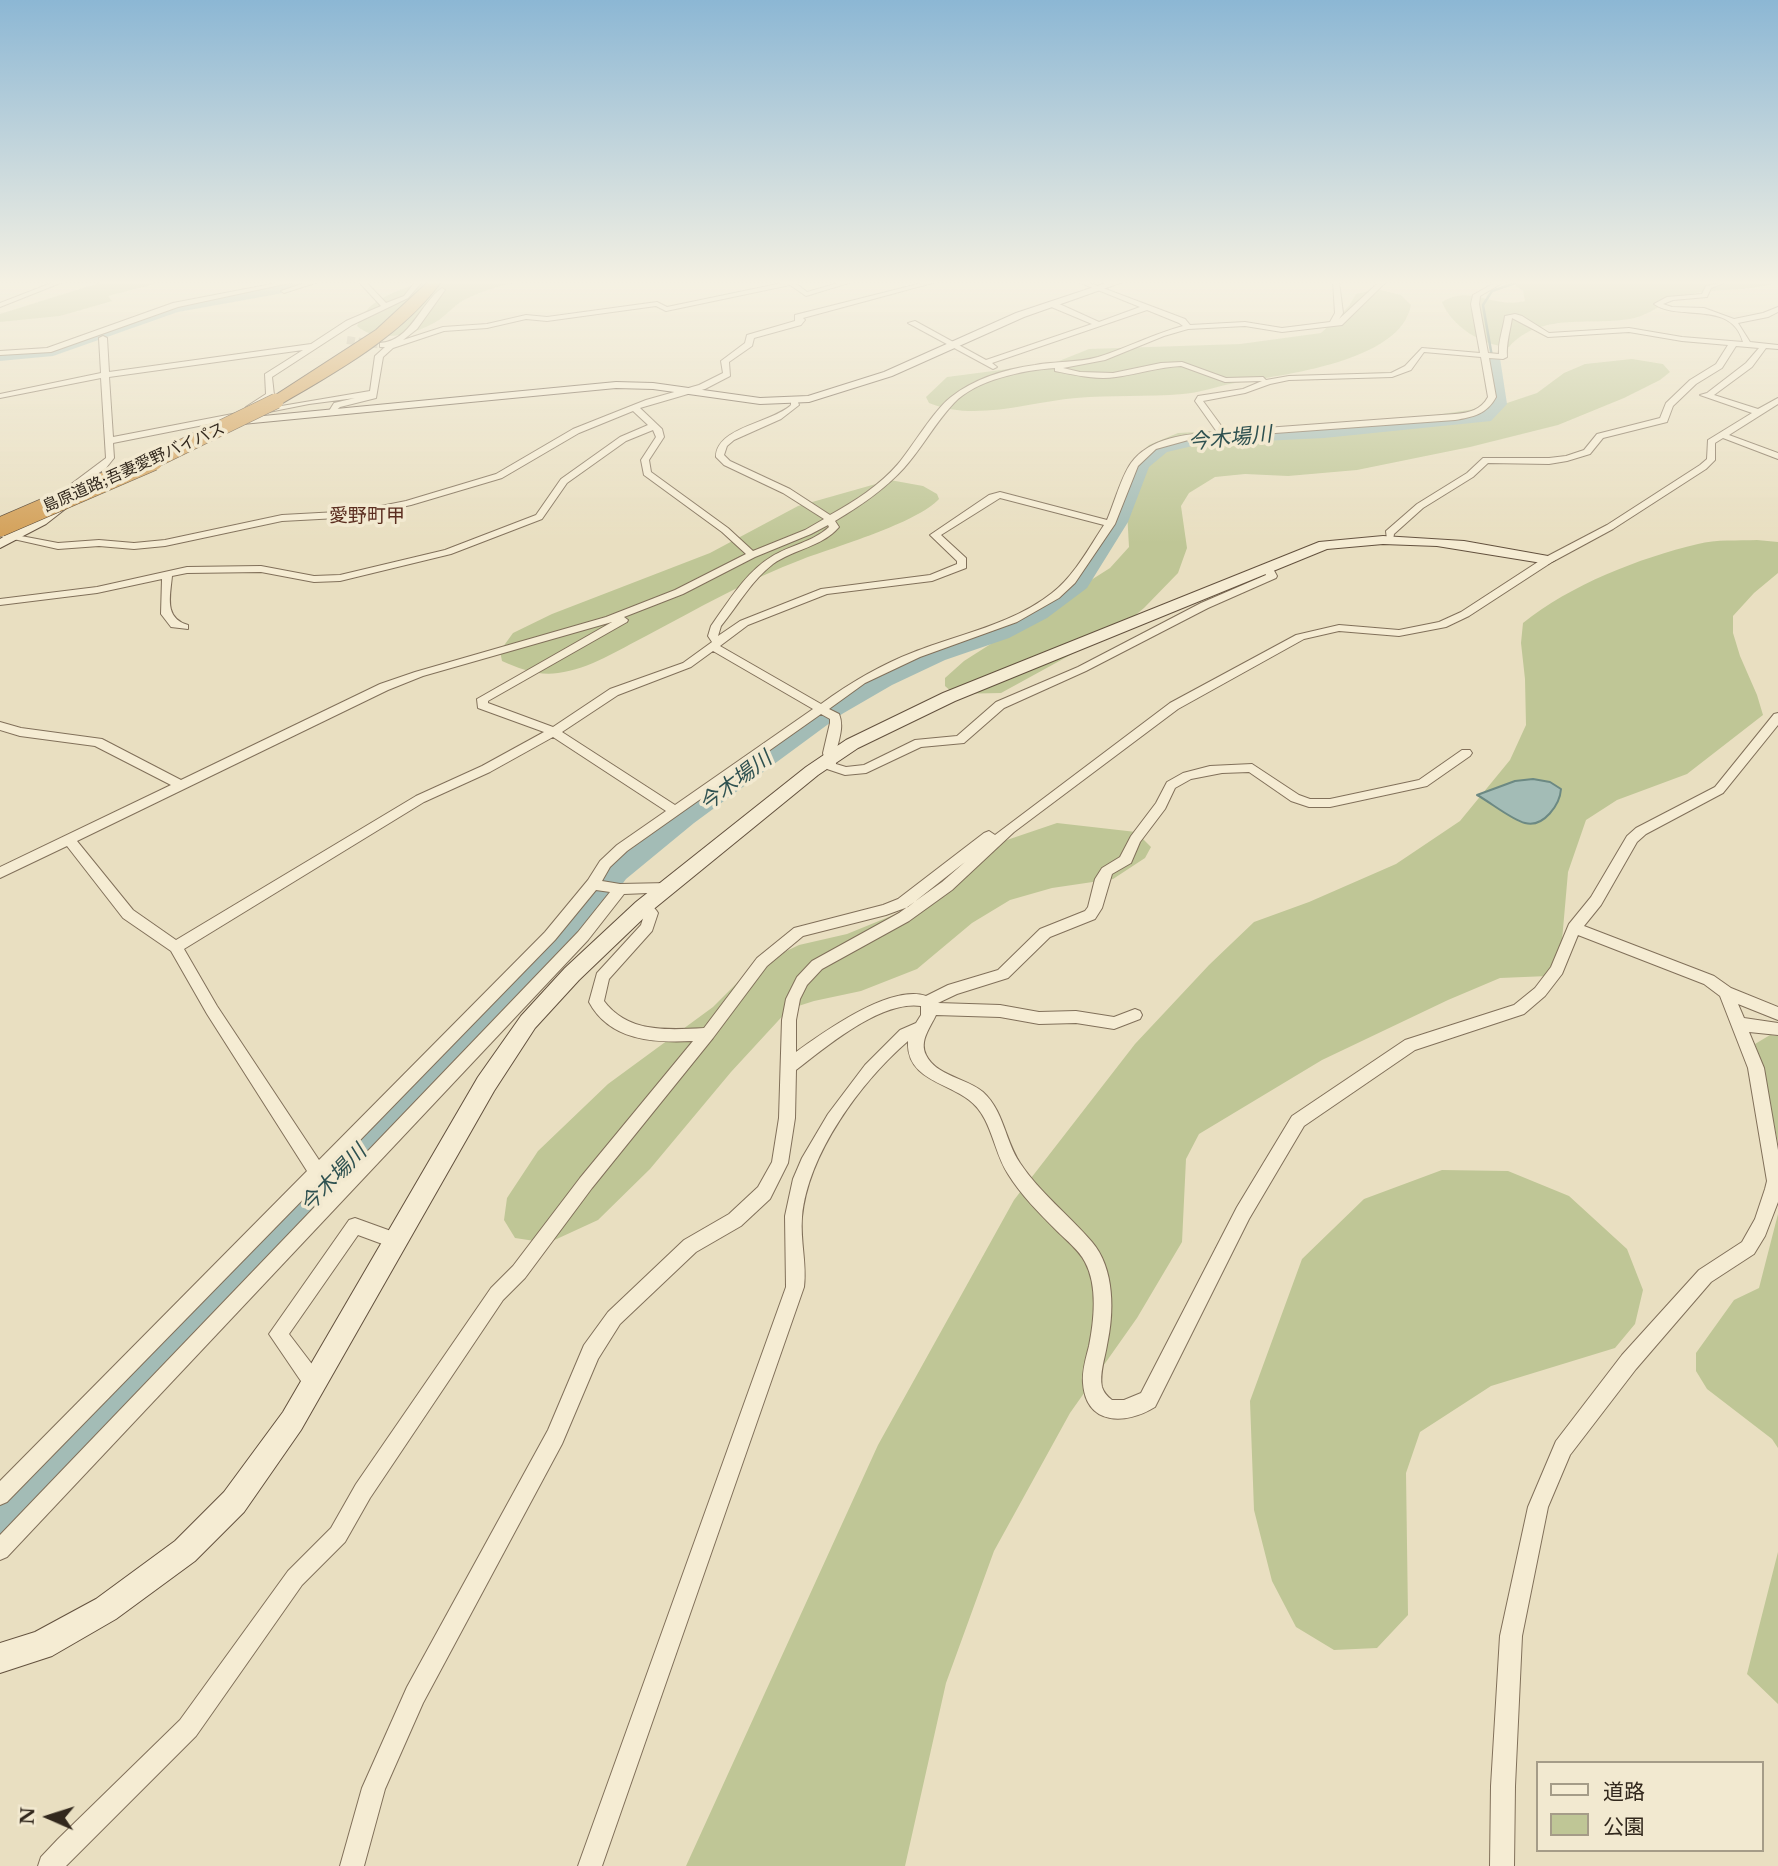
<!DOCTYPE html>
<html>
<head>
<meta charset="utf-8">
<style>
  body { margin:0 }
  #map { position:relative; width:1778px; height:1866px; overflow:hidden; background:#e9dfc1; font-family:"Libre Baskerville","Noto Sans JP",serif }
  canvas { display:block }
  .legend { position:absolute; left:1536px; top:1761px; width:228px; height:91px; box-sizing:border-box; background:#f2e9d0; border:2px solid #a59c88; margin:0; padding:9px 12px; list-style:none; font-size:21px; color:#32281d }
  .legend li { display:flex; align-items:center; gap:14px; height:35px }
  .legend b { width:35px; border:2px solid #a59c88 }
  .north { position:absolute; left:14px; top:1782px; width:70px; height:70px; -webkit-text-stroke:5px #f2e9d0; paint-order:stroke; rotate:273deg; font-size:19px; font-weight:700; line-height:28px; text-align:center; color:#32281d }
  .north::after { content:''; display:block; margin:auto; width:24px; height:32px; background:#32281d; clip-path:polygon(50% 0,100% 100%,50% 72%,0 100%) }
</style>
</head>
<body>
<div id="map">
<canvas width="1778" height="1866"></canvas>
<ul class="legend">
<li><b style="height:9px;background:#f5ecd3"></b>道路</li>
<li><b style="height:19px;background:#bfc696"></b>公園</li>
</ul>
<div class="north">N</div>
</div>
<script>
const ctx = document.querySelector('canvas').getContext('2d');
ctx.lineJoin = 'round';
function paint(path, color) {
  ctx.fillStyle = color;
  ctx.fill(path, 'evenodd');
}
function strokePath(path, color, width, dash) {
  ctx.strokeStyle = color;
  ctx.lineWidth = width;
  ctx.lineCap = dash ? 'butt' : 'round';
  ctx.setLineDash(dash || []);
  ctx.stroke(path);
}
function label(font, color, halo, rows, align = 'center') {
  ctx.font = font + ' "Libre Baskerville","Noto Sans JP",serif';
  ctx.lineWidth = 7;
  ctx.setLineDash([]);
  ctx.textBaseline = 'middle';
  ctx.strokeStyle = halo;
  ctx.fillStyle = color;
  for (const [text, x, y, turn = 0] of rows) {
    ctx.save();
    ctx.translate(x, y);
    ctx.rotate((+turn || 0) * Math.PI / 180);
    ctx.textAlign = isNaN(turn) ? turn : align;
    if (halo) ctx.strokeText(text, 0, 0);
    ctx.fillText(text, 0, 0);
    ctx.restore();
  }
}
paint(new Path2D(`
  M102,282H152L155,284L108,296L112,301L60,316L0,322V314Z
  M420,282H522C502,284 482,291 464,300C454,305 448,314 439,320C416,335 377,344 357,326C367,299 396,292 420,282Z
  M1510,282H1778C1749,293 1713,287 1683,296C1663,301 1650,316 1630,319C1588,326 1540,312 1509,347C1483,346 1451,326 1442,302C1472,284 1491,309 1525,301L1523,291Z
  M1377,289L1401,295L1411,305C1401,362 1282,375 1235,383C1218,386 1200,393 1183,394C1147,397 1112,395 1076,398C1029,402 975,422 929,403L926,397L947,377L1054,363L1089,349L1240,344L1321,333L1349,306L1356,294Z
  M1632,359L1663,364L1670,372L1660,380L1624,398L1558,425L1470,447L1357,470L1288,476L1245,474L1215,477L1189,493L1181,506L1187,548L1178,573L1144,608L1108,638L1074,653L1001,693L954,694L945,686V678L964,661L1110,568L1129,547L1125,476L1132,463L1149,445L1178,433L1348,424L1423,417L1501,405L1537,393L1564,373L1585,364Z
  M890,480L923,486L937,494L939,499C917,523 835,547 803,559C749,579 697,609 646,636C618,650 590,669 558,673C538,676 520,669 502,661L500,651L513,633L552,614L710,553L798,506Z
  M1757,540L1778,542V573L1754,593L1733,616V633L1740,656L1757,695L1763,715L1687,774L1617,800L1586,820L1568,872L1561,952L1548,976L1500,978L1448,1000L1322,1060L1199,1134L1186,1159L1182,1242L1137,1318L1070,1413L994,1551L946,1683L905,1866H686L878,1445L1014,1200L1135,1044L1209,965L1254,922L1309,902L1396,864L1460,821L1510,760L1526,725L1525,679L1521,643L1523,623C1570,585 1639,558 1698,544C1716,539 1738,541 1757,540Z
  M1057,823L1136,832L1151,847L1145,858L1113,879L1052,888L1010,900L972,923L917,969L861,991L814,1001L789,1009L731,1072L650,1169L598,1220L548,1243L515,1238L504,1220L507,1198L538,1151L608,1084L713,1007L753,967L799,945L847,934L901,912L938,873L1001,842Z
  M1770,1035L1778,1036V1143L1762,1064L1755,1044Z
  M1442,1170L1508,1171L1569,1196L1627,1249L1643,1290L1635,1324L1615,1348L1491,1386L1420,1432L1406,1473L1408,1615L1377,1648L1334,1650L1296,1627L1272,1581L1254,1510L1250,1401L1302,1259L1364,1199Z
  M1778,1214V1448L1772,1439L1707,1389L1696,1371V1353L1734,1300L1759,1288Z
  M1778,1552V1704L1747,1674Z`), '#bfc696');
const water = new Path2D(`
  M1533,779L1550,782L1561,789C1560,804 1544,828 1525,823C1512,820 1490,802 1477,795L1515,781Z`);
paint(water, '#a3bcb6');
strokePath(water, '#6c8983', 2);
strokePath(new Path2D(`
  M1492,357L1483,305L1492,291L1518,282`), '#6c8983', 2.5);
paint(new Path2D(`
  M291,282H309L278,294L178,312L53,356L0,361V353L46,349L170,305Z
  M1493,354L1500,358L1507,404L1491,421L1324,438L1201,444L1167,452L1149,467L1128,522L1087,588L1047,618L1009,638L945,660L892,685L842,714L694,823L626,879L584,936L14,1541L0,1546V1500L566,922L608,865L678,811L826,704L878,675L931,652L995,630L1033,610L1073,580L1110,522L1133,465L1155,445L1201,434L1324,428L1480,414L1491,403L1486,358Z`), '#a3bcb6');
strokePath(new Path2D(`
  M347,340L383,345`), '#c4baa0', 8, [8, 3.5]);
const street = new Path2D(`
  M54,282H63L0,307V303Z
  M282,282H294L178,307L51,352L0,355V351L47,348L173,303Z
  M308,282H318L284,293L281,291Z
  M359,282H366L386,303L404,296L415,282H422L408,298L352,325L272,377L274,395L252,411L370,391L375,356L385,347H380V343C411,341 420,303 442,288L445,290L417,329L403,340L443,327L487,324L526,315L547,317L657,302L667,307L787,282H794L807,292L842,282H852L806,296L790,285L666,311L656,306L547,321L526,319L487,328L444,331L393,348L383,357L376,398L340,407L333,413L329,411L334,403L355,398L309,404L113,443L114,458L106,468L61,499L58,498V494L106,458L101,378L0,398V394L101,373L99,338L103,336L107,338L109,372L311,344L346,321L381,306ZM303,350L265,374L266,394L246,407L245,409L248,411L113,437L109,377Z
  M926,282H936L803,318L805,320L801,325L754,338L752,346L729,362L730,376L705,389L640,408L662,429L664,437L649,460L651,472L728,528L753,551L805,530L824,519L783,493L724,465L716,457C716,427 772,423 791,405V399H797L799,405L781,419L734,440L727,446L724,455L730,461L790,489L830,515C855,501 879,486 898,464C913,446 934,410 951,397C974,379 1005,369 1035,365C1056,361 1077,363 1098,357C1127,348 1153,334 1183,326L1179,323L1147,310L992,363L997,367L993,369L908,323L915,321L986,360L1092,324L1049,306V302H1055L1099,322L1140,307L1078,282H1087L1185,319L1190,325L1245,322L1282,328L1330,322L1335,313L1333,282H1339L1343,313L1339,319L1379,282H1386L1342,325L1282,332L1245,326L1188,329L1164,336L1105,360L1063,368L1080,372L1113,373L1161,363L1182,362L1226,378L1263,377L1266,380L1289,376L1391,373L1405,366L1422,348L1480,353L1471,304L1473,295L1496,282H1504L1480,296L1479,304L1488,353L1499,354C1498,341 1503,330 1505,316L1515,314L1522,316L1549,333L1629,328L1682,337L1743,342C1731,299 1679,322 1654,304L1667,297L1702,294L1706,286L1726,282L1711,288L1707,297L1673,300L1663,304L1672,307L1704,308L1734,319L1763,313L1778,307V312L1768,317L1738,323L1750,342L1778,345V349L1766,348L1752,367L1714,395L1758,409L1778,398V404L1729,435L1778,453V459L1723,438L1715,443V460L1706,469L1613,529L1552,562L1469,616L1446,627L1399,636L1339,631L1304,639L1178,709L1014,832L952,890L909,921L822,969L807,985L800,999L796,1020V1052C824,1032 890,984 926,996L948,985L998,970L1040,929L1085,911L1088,907L1095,879L1102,868L1120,857L1131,836L1156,803L1167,782L1183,773L1210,766L1252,764L1299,795L1310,799H1330L1419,780L1462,750H1470L1472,753L1470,756L1427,786L1330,807H1309L1291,801L1249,772L1222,773L1191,779L1175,788L1165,809L1140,842L1131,863L1112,874L1102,908L1095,919L1050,937L1008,978L957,994L938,1003L1000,1005L1039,1012L1076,1011L1114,1017L1135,1009L1140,1011L1142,1015L1140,1019L1114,1029L1076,1023L1039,1024L1000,1017L936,1015C930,1028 919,1041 926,1055C936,1076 967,1078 983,1092C1004,1111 1005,1141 1020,1163C1040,1193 1069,1215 1092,1242C1115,1269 1114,1313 1107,1345C1105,1358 1099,1374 1102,1387C1104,1393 1107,1396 1112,1400H1124L1141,1393L1237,1207L1292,1116L1405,1040L1514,1005L1535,988L1551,967L1569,924L1591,897L1627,836L1636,828L1715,787L1774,714L1778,713V725L1723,793L1646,834L1637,842L1601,905L1584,926L1714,976L1731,988L1778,1007V1020L1738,1004L1744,1018L1778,1023V1035L1749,1032L1764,1068L1778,1150V1202L1765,1236L1754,1254L1711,1282L1636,1369L1570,1455L1548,1507L1522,1636L1515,1786L1514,1866H1490L1491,1786L1500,1636L1528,1507L1556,1441L1622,1355L1699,1270L1742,1242L1755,1219L1765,1189L1767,1181L1748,1068L1720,996L1704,984L1578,935L1562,974L1545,996L1524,1014L1415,1050L1304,1126L1249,1219L1155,1407C1126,1425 1086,1426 1083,1383C1082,1370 1086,1358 1089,1346C1094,1321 1098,1286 1085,1262C1079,1250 1066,1240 1057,1231C1039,1213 1021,1195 1008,1174C993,1151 992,1117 969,1100C946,1082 906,1079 908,1041C861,1082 808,1153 802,1217C800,1241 807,1264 804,1287L602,1866H578L786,1287L785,1216L793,1179L802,1158L828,1114L865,1065L900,1030L916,1023L921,1015V1006C881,1000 826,1047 796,1070L795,1118L788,1163L770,1199L741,1226L696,1252L620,1324L598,1359L562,1444L423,1703L385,1789L364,1866H340L362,1788L407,1687L548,1430L584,1345L608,1312L684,1240L729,1214L758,1187L772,1162L779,1118L782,1020L786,999L797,977L812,961L899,913L942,882L965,862L908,907L886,915L803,936L767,966L713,1038L592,1188L525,1278L503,1300L370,1498L345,1542L302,1585L196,1736L66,1866H38L41,1857L58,1839L180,1720L288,1571L331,1528L356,1484L491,1288L513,1266L580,1178L693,1041C654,1043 610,1041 589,1002L597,973L641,925L644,915L636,907L638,903C646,901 654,906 658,913L652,931L609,979L604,1001C628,1033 667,1030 704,1028L757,958L794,928L883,905L898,899L984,833L989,831L995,835L1170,703L1296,635L1339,625L1399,630L1439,622L1461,612L1544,558L1607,525L1700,465L1707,459L1708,440L1752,413L1700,395L1707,393L1746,363L1759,348L1736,346L1722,368L1696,384L1673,406L1667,422L1603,438L1590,454L1567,461L1549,464L1488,463L1473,477L1423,508L1394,534L1393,540H1387L1386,531L1417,504L1467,473L1483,458H1549L1566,456L1584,450L1597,434L1660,418L1666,403L1690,380L1716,364L1728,345L1682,341L1629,332L1548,337L1512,318C1510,332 1506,343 1507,357L1503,359L1489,358L1496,397C1487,414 1473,417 1455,420L1192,439L1156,449L1138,466L1115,524L1075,583L1059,598L1017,622L920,657L865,683L829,709L839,714C846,731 834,746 836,764L846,767L864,765L915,740L957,736L996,702L1078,667L1201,603L1266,575L1262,567L1263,565H1271L1277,576L1276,578L1208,608L1086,671L1004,708L964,743L921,747L866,773L845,775L827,769L823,753L830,723V719L821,714L627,851L610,867L602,881L620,884L668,883L675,888L673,892L624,894L588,940L7,1557L0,1560V1535L330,1191L319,1183L7,1502L0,1505V1481L307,1171L207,1014L171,951L123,918L67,846L0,878V867L171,785L95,746L20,736L0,730V722L21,728L102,739L181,780L380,684L415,672L606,617L675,590L746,554L722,532L644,475L641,460L656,437L653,430L626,441L567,483L542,519L451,554L340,581L314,582L261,572L187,573L172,576C170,597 164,618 188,625V629L171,627L161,614L162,579L97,593L0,605V599L97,587L187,567L261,566L314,576L340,575L445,550L536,515L561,479L620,437L648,425L633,411L579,433L502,478L411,505L356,517L282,521L165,546L134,549L99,546L58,549L0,536V532L58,543L99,540L134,543L165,540L282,515L356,511L406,501L496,474L573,429L646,400L699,385L723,373L721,361L745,343L747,335L795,321V315ZM1424,352L1481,357L1488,397C1481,410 1469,413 1455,414L1225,431L1203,401L1245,393L1270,384L1289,380L1392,377L1411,370ZM1181,366L1225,382L1262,381L1243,389L1198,396L1195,401L1217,432C1187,434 1150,437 1131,463C1121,477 1114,504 1107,520L1000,492L989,495L930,535L957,561V564L930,575L821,589L740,621L718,636L721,626C738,605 752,580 773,564C794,549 822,547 839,527L835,521C860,506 884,490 904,468C922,448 935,423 954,403C976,380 1023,370 1055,368V371C1075,375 1096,380 1116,377C1138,374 1159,367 1181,366ZM1000,498L1104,525C1089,548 1074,576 1052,593C1013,624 960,634 914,652C880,665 850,683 821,704L720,646L748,625L827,594L932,581L966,568V558L941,535ZM828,525L829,527C813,542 790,545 771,557C746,572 728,602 711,626L708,636L712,642L683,663L610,689L553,727L488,703V701L627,622L628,620L624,617L683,594L755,557L811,534ZM612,622L477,699L478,708L544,732L482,766L416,796L176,940L133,910L77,841L388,690L423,676ZM713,651L813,709L675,805L562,732L618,695L691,667ZM553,737L666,811L617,845L600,861L588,880L545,932L319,1160L217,1006L184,949L424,802L490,772ZM596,890L610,892L578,932L341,1179L330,1171L555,940Z
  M355,1218L402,1235L405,1241L402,1247L396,1249L358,1235L289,1334L321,1376L323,1383L321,1390L314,1392L307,1390L269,1334L349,1220Z`);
const secondary = new Path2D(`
  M1109,282H1123L1024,317L892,376L809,402L760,404L653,389L616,388L232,425L226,422L232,419L616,382L653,383L760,398L808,396L884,372L1016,313Z
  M64,499L70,503L69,506L46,524L0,548V539Z
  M1383,536L1464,541L1548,556L1555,560L1548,564L1437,546L1383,544L1327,549L955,701L858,748L818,775L650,912L579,980L535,1028L494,1091L301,1430L244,1512L195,1561L116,1619L52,1656L0,1673V1643L35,1632L96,1599L175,1541L224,1492L283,1412L478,1077L521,1016L565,968L636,902L806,767L846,740L943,693L1319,542Z`);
const highway = new Path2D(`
  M428,282H441C401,336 339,370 281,404H271L268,401L271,398L376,330Z`);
strokePath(street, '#81705a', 2);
strokePath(secondary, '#63513e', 2);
strokePath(highway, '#4f3f2e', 2);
paint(street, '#f5ecd3');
paint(secondary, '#f5ecd3');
paint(highway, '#d3a058');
const highwayBridgeFar1 = new Path2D(`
  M149,463L276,401`);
const highwayBridge = new Path2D(`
  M0,527L153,461`);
strokePath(highwayBridgeFar1, '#4f3f2e', 16, []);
strokePath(highwayBridge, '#4f3f2e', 20, []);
strokePath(highwayBridgeFar1, '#d3a058', 15);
strokePath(highwayBridge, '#d3a058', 19);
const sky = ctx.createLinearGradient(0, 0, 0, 543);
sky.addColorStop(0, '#8cb7d4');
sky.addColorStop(0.52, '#f5f1e3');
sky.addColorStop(1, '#f5f1e300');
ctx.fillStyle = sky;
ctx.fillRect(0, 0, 1778, 543);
label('16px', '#32281d', '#f2e9d0', [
  ["島原道路;吾妻愛野バイパス",134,468,-24]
]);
label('19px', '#5b2e20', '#f2e9d0', [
  ["愛野町甲",367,517]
]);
label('italic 21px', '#2e5150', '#f2e9d0', [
  ["今木場川",1230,439,-6],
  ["今木場川",736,782,-37],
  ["今木場川",334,1179,-46]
]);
</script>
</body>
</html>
